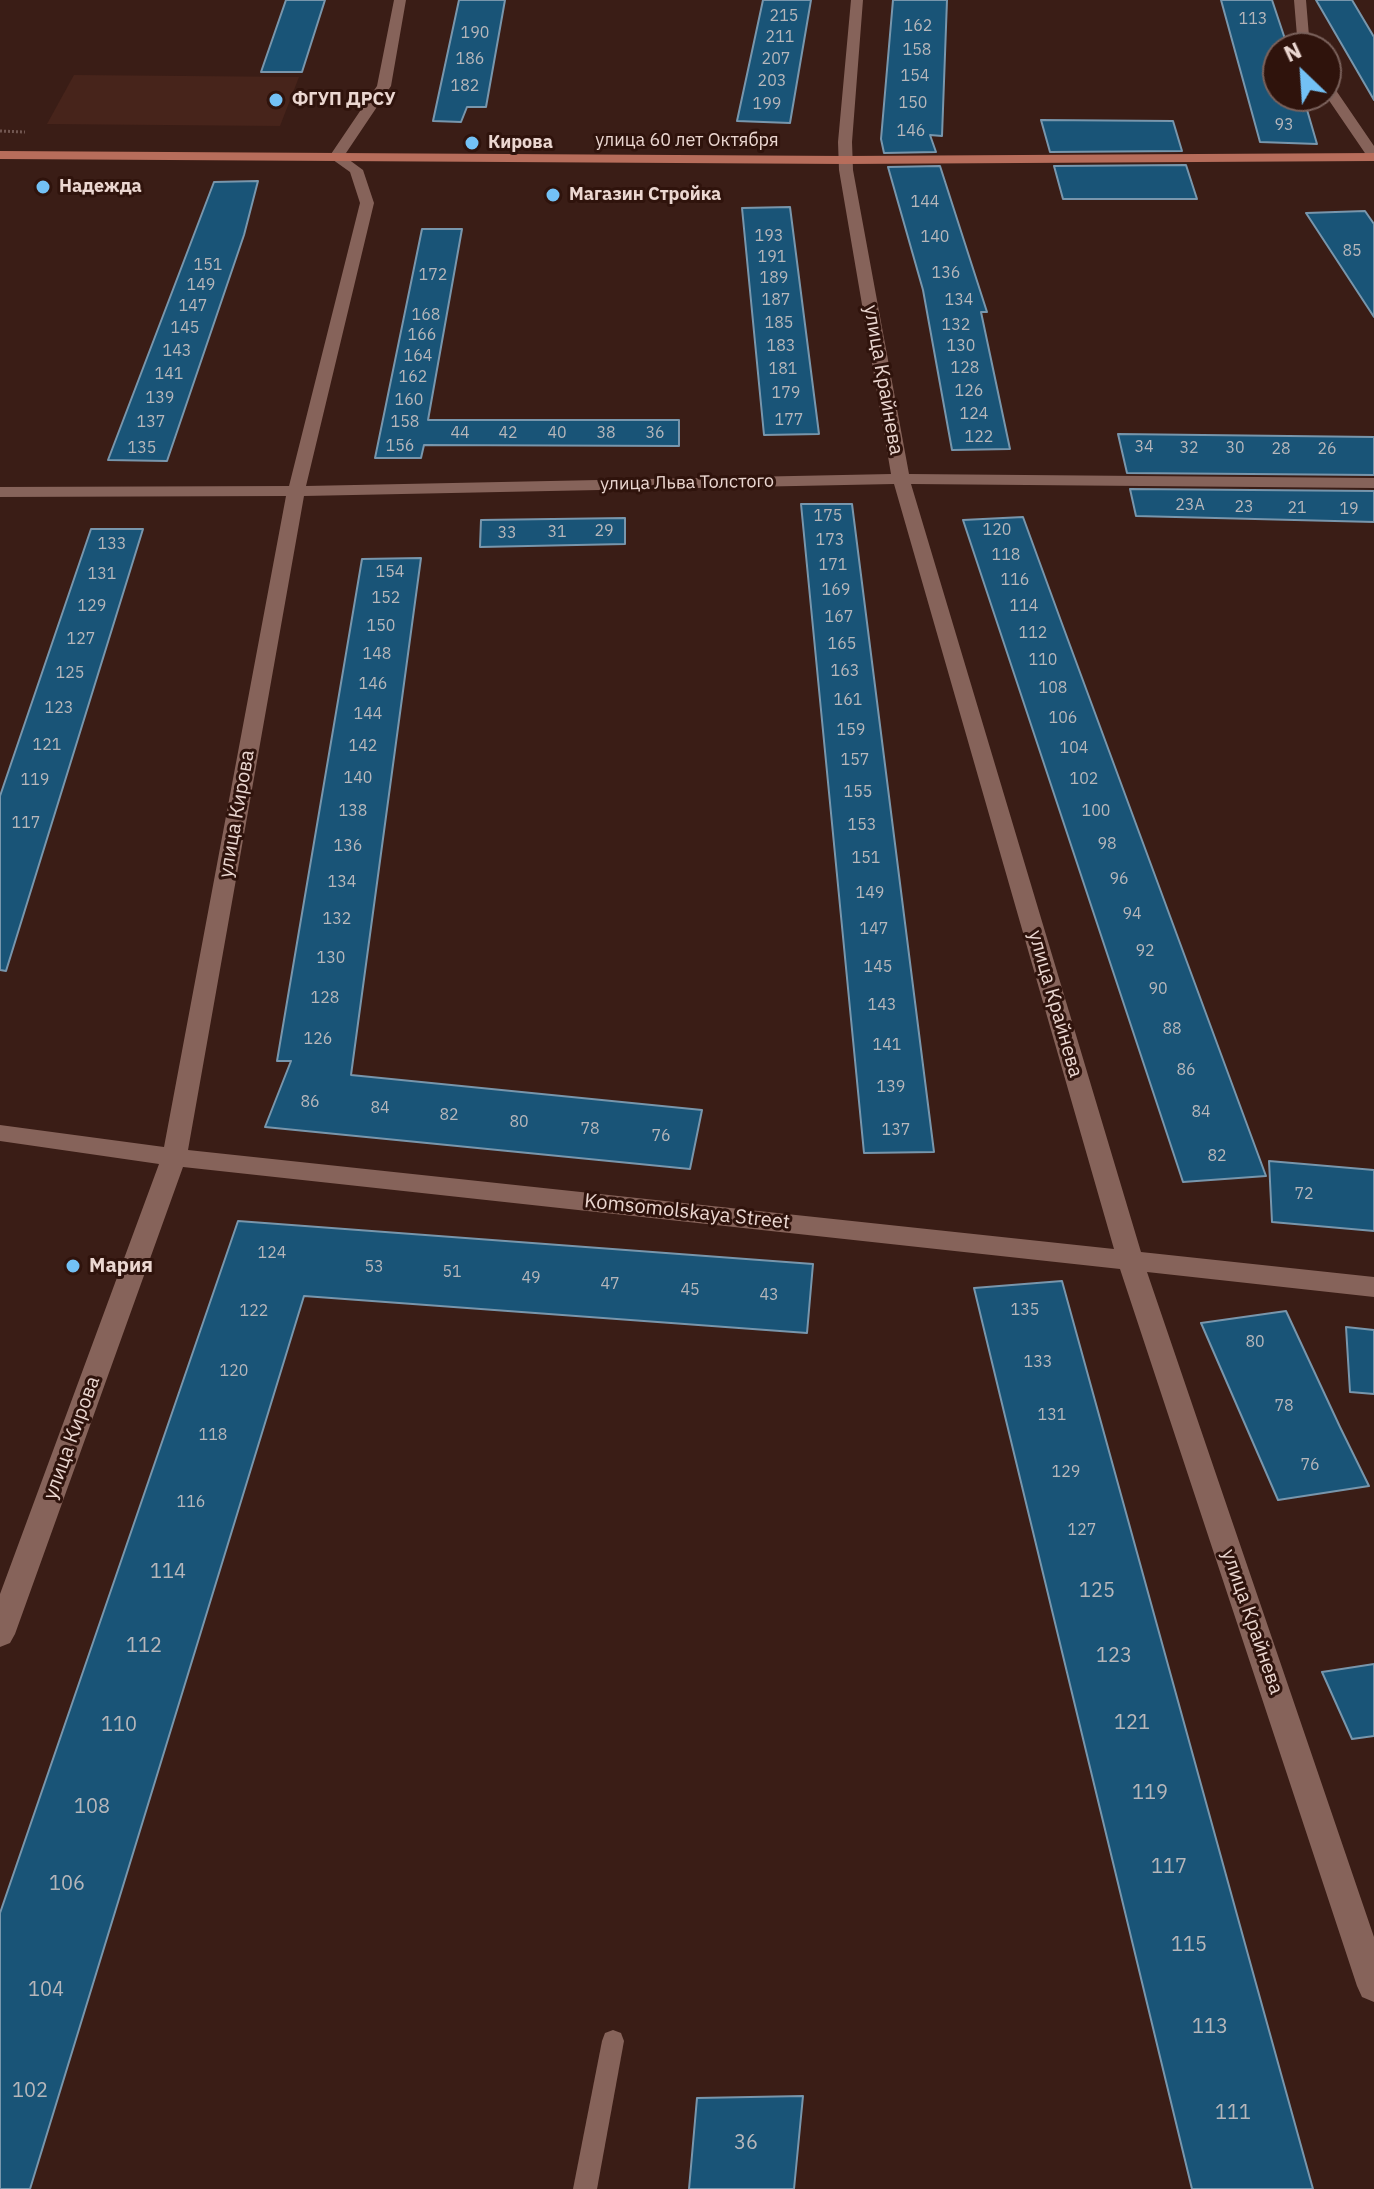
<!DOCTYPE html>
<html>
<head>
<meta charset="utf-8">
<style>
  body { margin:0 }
  #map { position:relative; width:1374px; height:2189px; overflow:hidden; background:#3a1d16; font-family:"IBM Plex Sans",sans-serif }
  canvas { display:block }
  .north { position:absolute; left:1262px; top:32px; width:80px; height:80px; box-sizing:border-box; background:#2f130c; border:2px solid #7a615b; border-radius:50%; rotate:335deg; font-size:22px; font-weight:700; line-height:32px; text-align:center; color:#ebd7d1 }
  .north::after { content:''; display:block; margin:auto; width:28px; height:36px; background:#73c1f5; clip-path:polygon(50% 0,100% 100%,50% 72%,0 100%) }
</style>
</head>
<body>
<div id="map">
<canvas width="1374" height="2189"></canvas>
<div class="north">N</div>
</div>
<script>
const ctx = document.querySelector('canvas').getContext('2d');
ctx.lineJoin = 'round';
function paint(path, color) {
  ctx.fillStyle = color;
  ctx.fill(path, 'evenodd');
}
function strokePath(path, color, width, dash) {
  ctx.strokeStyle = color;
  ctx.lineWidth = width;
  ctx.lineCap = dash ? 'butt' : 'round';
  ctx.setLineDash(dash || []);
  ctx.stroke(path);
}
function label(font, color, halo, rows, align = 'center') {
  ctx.font = font + ' "IBM Plex Sans",sans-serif';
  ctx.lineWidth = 6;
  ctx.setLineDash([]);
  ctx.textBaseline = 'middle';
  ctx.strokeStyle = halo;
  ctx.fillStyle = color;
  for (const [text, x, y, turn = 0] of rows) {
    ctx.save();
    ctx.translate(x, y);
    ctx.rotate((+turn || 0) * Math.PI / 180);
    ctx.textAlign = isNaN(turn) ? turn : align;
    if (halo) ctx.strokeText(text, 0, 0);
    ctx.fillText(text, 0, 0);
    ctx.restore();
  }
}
paint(new Path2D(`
  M74,75L299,77L280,126L47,124Z`), '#47241b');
const building = new Path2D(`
  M286,0H325L302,72H261Z
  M459,0H505L486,107H467L461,122L433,121Z
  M763,0H811L790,123L737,121Z
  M893,0H947L942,136L930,135L936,152L884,153L881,139Z
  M1221,0H1272L1288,48H1278V96H1303L1317,144L1260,142Z
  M1316,0H1352L1374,37V100Z
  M1041,120L1173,121L1182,151L1050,152Z
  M1186,165L1197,199H1063L1054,166Z
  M940,166L987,312H981L1010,449L952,450L923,290L888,167Z
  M258,181L244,235L167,461L108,460L214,182Z
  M790,207L819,434L764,435L742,208Z
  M1365,211L1374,224V317L1306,213Z
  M422,229H462L428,420H679V446L424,445L421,458H375Z
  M1118,434L1374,437V475L1127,473Z
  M1130,489L1374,491V522L1136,516Z
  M801,504H852L934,1152L864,1153Z
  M1023,517L1061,621L1266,1176L1183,1182L963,520Z
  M625,518V544L480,547L481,520Z
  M91,529H143L6,971L0,970V796Z
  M421,558L351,1075L702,1110L690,1169L265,1127L291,1061H277L362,559Z
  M1269,1161L1374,1170V1231L1272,1222Z
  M238,1221L813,1264L807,1333L304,1296L30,2189H0V1913Z
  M1062,1281L1255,1980L1313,2189H1192L974,1288Z
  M1286,1311L1340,1427L1369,1486L1278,1500L1201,1323Z
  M1346,1327L1374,1330V1394L1350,1392Z
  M1374,1664V1736L1352,1739L1322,1672Z
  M803,2096L794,2189H689L697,2098Z`);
paint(building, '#195477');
strokePath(building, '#7896ac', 2);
strokePath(new Path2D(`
  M0,131L25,132`), '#725751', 3, [2, 2]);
paint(new Path2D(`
  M613,2030L621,2033L624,2041L597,2189H573L602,2041L605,2033Z`), '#86635a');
paint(new Path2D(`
  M394,0H406L391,86L344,156L363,170L374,203L306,486L891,474L839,170L838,142L851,0H863L852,142L853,170L909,474L1374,478V488L911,484L1141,1252L1374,1277V1297L1147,1272L1374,1937V2002L1362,1997L1357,1986L1120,1269L183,1167L15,1634L10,1643L0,1647V1594L159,1164L0,1141V1125L164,1147L286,496L0,497V487L289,486L360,203L350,172L329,157L377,86ZM894,484L1114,1249L188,1150L304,496Z
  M1294,0H1306L1310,48H1298Z
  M1326,82L1331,83L1374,146V160L1369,159L1326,96Z`), '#86635a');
paint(new Path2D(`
  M0,151L845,156L1374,153V161L845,164L0,159Z`), '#b76d5b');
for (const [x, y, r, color] of [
  [276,100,8,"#73c1f5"],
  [472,143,8,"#73c1f5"],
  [43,187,8,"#73c1f5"],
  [553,195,8,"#73c1f5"],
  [73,1266,8,"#73c1f5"]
]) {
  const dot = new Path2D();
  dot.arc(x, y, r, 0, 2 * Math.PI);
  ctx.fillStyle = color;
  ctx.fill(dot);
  strokePath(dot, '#2f130c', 3);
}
label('16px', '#b6b6ba', null, [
  ["215",784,16],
  ["113",1253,19],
  ["162",918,26],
  ["190",475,33],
  ["211",780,37],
  ["158",917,50],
  ["186",470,59],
  ["207",776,59],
  ["154",915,76],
  ["203",772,81],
  ["182",465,86],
  ["150",913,103],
  ["199",767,104],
  ["93",1284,125],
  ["146",911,131],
  ["144",925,202],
  ["193",769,236],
  ["140",935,237],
  ["85",1352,251],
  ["191",772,257],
  ["151",208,265],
  ["136",946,273],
  ["172",433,275],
  ["189",774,278],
  ["149",201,285],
  ["187",776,300],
  ["134",959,300],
  ["147",193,306],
  ["168",426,315],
  ["185",779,323],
  ["132",956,325],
  ["145",185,328],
  ["166",422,335],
  ["183",781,346],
  ["130",961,346],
  ["143",177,351],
  ["164",418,356],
  ["128",965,368],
  ["181",783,369],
  ["141",169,374],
  ["162",413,377],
  ["126",969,391],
  ["179",786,393],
  ["139",160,398],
  ["160",409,400],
  ["124",974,414],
  ["177",789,420],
  ["137",151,422],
  ["158",405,422],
  ["44",460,433],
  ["42",508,433],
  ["40",557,433],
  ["38",606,433],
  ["36",655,433],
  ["122",979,437],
  ["156",400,446],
  ["34",1144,447],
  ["135",142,448],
  ["32",1189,448],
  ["30",1235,448],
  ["28",1281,449],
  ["26",1327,449],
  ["23А",1190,505],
  ["23",1244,507],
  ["21",1297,508],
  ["19",1349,509],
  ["175",828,516],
  ["120",997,530],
  ["29",604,531],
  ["31",557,532],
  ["33",507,533],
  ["173",830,540],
  ["133",112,544],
  ["118",1006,555],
  ["171",833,565],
  ["154",390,572],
  ["131",102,574],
  ["116",1015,580],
  ["169",836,590],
  ["152",386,598],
  ["129",92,606],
  ["114",1024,606],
  ["167",839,617],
  ["150",381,626],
  ["112",1033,633],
  ["127",81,639],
  ["165",842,644],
  ["148",377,654],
  ["110",1043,660],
  ["163",845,671],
  ["125",70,673],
  ["146",373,684],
  ["108",1053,688],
  ["161",848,700],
  ["123",59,708],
  ["144",368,714],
  ["106",1063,718],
  ["159",851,730],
  ["121",47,745],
  ["142",363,746],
  ["104",1074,748],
  ["157",855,760],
  ["140",358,778],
  ["102",1084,779],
  ["119",35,780],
  ["155",858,792],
  ["138",353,811],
  ["100",1096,811],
  ["117",26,823],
  ["153",862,825],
  ["98",1107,844],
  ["136",348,846],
  ["151",866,858],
  ["96",1119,879],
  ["134",342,882],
  ["149",870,893],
  ["94",1132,914],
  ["132",337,919],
  ["147",874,929],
  ["92",1145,951],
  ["130",331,958],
  ["145",878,967],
  ["90",1158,989],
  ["128",325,998],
  ["143",882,1005],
  ["88",1172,1029],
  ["126",318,1039],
  ["141",887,1045],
  ["86",1186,1070],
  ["139",891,1087],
  ["86",310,1102],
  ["84",380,1108],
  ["84",1201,1112],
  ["82",449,1115],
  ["80",519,1122],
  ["78",590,1129],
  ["137",896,1130],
  ["76",661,1136],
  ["82",1217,1156],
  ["72",1304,1194],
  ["124",272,1253],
  ["53",374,1267],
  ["51",452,1272],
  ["49",531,1278],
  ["47",610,1284],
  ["45",690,1290],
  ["43",769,1295],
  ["135",1025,1310],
  ["122",254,1311],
  ["80",1255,1342],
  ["133",1038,1362],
  ["120",234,1371],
  ["78",1284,1406],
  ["131",1052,1415],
  ["118",213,1435],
  ["76",1310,1465],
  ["129",1066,1472],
  ["116",191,1502],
  ["127",1082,1530]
]);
label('bold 18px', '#ebd7d1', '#2f130c', [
  ["ФГУП ДРСУ",292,100],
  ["Кирова",488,143],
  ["Надежда",59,187],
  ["Магазин Стройка",569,195]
], 'left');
label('18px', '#ebd7d1', '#2f130c', [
  ["улица 60 лет Октября",687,141],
  ["улица Льва Толстого",687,483,-1]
]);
label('20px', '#ebd7d1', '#2f130c', [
  ["улица Крайнева",883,380,80],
  ["улица Кирова",237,814,-80],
  ["улица Крайнева",1055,1004,74],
  ["Komsomolskaya Street",687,1212,6],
  ["улица Кирова",72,1438,-70],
  ["улица Крайнева",1252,1622,71]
]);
label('bold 20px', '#ebd7d1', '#2f130c', [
  ["Мария",89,1266]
], 'left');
label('20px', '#b6b6ba', null, [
  ["114",168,1572],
  ["125",1097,1591],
  ["112",144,1646],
  ["123",1114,1656],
  ["121",1132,1723],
  ["110",119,1725],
  ["119",1150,1793],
  ["108",92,1807],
  ["117",1169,1867],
  ["106",67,1884],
  ["115",1189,1945],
  ["104",46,1990],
  ["113",1210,2027],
  ["102",30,2091],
  ["111",1233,2113],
  ["36",746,2143]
]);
</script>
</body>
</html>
